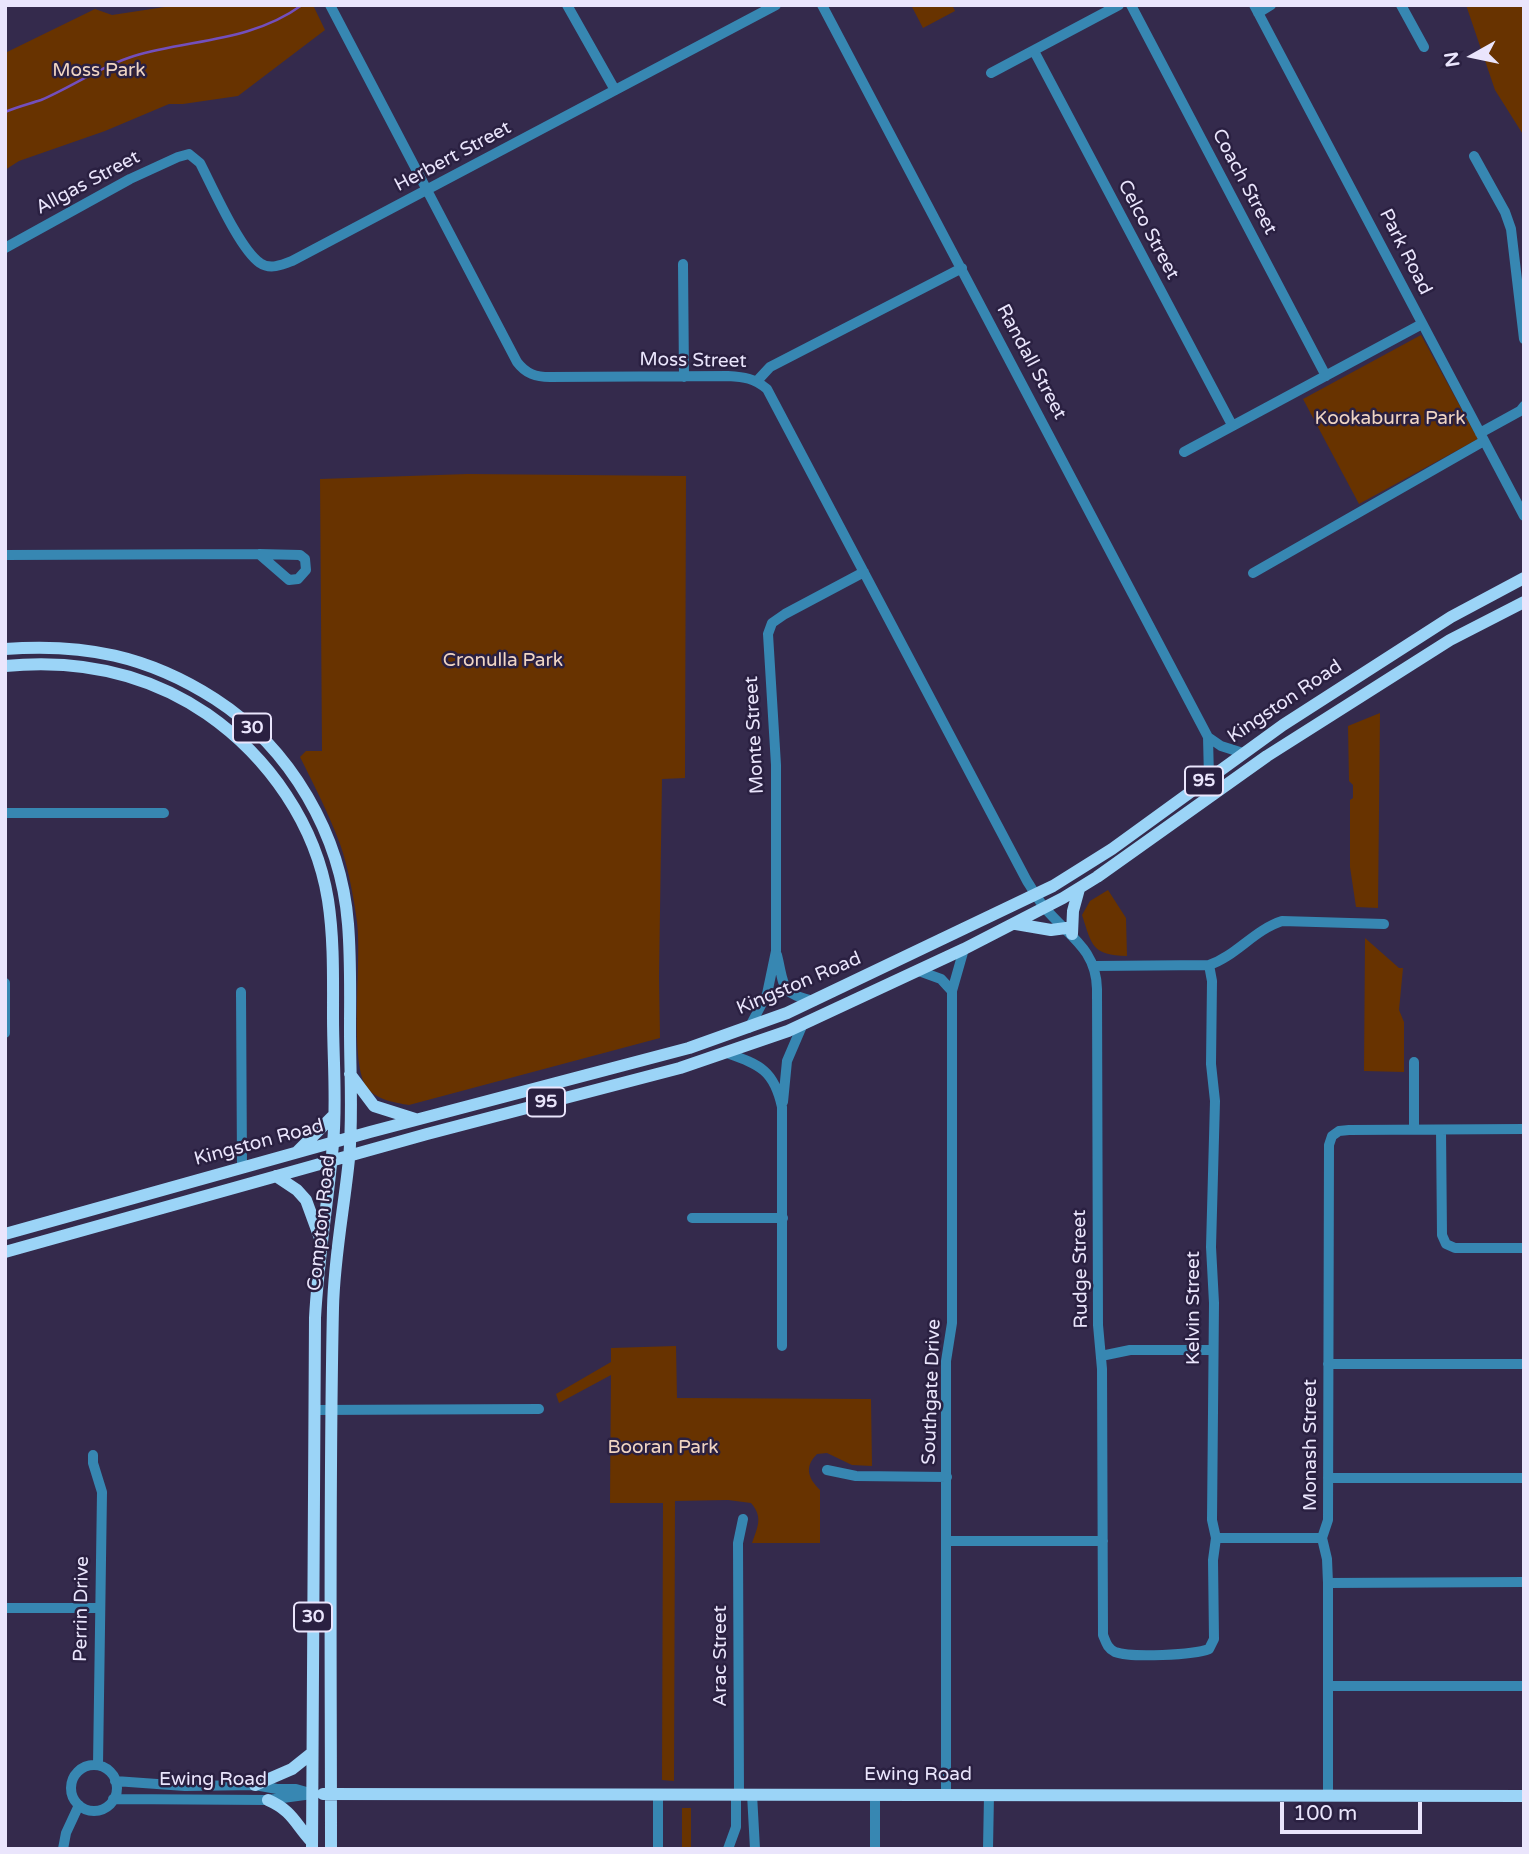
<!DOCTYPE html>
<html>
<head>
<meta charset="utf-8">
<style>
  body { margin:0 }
  #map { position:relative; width:1529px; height:1854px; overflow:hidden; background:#342a4c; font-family:"Varela Round",sans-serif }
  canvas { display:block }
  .frame { position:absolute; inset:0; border:7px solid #eae5fc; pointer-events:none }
  .north { position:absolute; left:1438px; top:21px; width:70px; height:70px; -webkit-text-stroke:5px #2a2041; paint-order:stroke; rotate:261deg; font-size:19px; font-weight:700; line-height:28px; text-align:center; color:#eae5fc }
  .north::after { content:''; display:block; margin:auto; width:24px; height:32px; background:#eae5fc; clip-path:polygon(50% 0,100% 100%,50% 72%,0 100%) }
  .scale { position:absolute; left:1280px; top:1802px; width:142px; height:32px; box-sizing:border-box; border:4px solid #eae5fc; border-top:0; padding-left:9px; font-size:21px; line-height:24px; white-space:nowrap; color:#eae5fc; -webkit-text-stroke:5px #2a2041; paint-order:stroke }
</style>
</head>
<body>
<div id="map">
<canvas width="1529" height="1854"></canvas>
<div class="frame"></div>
<div class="north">N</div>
<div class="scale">100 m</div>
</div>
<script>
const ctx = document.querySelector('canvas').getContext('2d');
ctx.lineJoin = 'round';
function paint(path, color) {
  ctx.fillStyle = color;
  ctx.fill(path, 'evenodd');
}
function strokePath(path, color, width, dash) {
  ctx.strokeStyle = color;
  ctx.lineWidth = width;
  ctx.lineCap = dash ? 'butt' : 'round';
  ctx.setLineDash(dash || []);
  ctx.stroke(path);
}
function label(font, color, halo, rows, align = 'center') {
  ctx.font = font + ' "Varela Round",sans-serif';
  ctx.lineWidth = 5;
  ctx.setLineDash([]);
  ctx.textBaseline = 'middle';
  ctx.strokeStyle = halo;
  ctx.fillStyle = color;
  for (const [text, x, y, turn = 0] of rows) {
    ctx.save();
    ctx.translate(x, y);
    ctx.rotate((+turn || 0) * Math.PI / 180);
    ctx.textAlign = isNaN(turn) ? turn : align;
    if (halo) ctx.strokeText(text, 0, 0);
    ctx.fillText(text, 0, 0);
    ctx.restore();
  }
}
paint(new Path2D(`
  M178,5H313L325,30L238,96L183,104H169L105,131L19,161L5,170V53L95,9L112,15Z
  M911,5H952L955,11L923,28Z
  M1466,5H1524V136L1495,90Z
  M1421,335L1478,439L1359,504L1303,399Z
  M468,474L686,476L685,778L662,779L659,977L660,1038L409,1105C395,1103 374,1099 366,1086C349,1059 362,960 357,922C354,899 348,866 340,844C329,814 314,785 300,757L306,751H322L320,479Z
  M1380,713L1378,908L1356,907L1350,867V800L1353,798V785L1349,781L1348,726Z
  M1108,890L1126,918L1127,956C1092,955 1092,946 1082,915L1090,901Z
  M1365,938L1399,968H1403L1399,1010L1404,1022V1072L1364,1071Z
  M676,1346L677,1398L871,1399L872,1466L852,1465L827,1453L817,1454C804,1467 808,1478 820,1490V1543H752C758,1526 763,1517 751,1503L728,1500L675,1501L674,1781L662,1780L663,1503H610L611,1375L559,1403L556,1394L611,1362V1348Z
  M682,1808H691V1849H682Z`), '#683300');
strokePath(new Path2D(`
  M5,112C17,107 29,104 41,100C72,87 101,66 134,56C191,39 251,42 302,5`), '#734fbc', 2.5);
strokePath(new Path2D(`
  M330,5L517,362C526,374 536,377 550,377L728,376C744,377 754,378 767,389L1027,881C1033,890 1038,900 1045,908C1068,936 1096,948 1097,989L1098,1325L1102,1369L1103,1635C1106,1642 1107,1648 1115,1652C1131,1658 1194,1655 1209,1649L1214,1639L1213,1560L1216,1538L1212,1520L1214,1303L1211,1247L1215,1101L1211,1064L1212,981L1209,965
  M567,5L615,90
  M822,5L1208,737L1209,778
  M1131,5L1326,376
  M1254,5L1524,516
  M1401,5L1424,47
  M1258,13L1271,5
  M1034,51L1232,425
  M991,73L1119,5
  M1474,156L1505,212L1511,229L1524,339
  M5,248L130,179L178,157L189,154L200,163C212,186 240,250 260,263C270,270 282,265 292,261L776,5
  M683,264L684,377
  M757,381L770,367L962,268
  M1480,433L1520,411L1524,406
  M1184,452L1422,324
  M5,555L259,554L300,555L305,559L306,570L298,579L289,580L259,554
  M1253,573L1484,441
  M1208,737L1221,746L1243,753
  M5,813H164
  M777,955C785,987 779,993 814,1001
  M1094,966L1209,965C1236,956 1254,930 1282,921L1384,924
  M919,971L941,979L952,991
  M5,983V1033
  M241,992L242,1167
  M749,1028L767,994L776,951V765L768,634L772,623L785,614L864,572
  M727,1053C760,1065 774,1070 782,1107V1346
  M1414,1062V1129
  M783,1102L787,1061L802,1026
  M1441,1130L1442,1235L1446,1244L1455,1248H1524
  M692,1218H783
  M1101,1356L1130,1350H1212
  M1328,1364H1524
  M314,1410L539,1409
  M93,1455V1463L102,1492L98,1765
  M827,1470L856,1476L947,1477
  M1328,1478H1524
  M1216,1538H1322
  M946,1541H1103
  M1328,1583L1524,1582
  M5,1608H100
  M1328,1686H1524
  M71 1788a23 23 0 1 1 46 0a23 23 0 1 1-46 0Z
  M115,1781L185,1786L255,1785L277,1789H296L310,1793
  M658,1794V1849
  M739,1794L738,1543L743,1519
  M752,1794L755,1849
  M875,1795V1849
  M946,1795V1361L952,1323V991L964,949
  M1328,1795V1583L1327,1559L1322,1538L1328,1520L1329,1145L1332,1136L1339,1131L1349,1130L1524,1129
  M113,1799L268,1800L312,1794
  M63,1849L66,1833L79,1805
  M728,1849L736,1827V1794
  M988,1849L989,1795`), '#3787b2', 10);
strokePath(new Path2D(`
  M5,649C84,643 148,656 215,699C291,748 341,835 348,924C351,960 350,996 350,1031C350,1074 353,1117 349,1159C344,1209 334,1258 333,1308C329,1488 331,1668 331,1849
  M5,666C77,659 147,673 207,714C269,757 316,825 328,900C334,939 333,978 333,1017C333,1059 337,1102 333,1144C328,1202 318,1260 315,1318L312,1849
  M1016,924L1051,930L1066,928
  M1072,934L1073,911L1079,889
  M350,1074L374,1106L415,1119
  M297,1152L334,1115
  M276,1176L297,1190L306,1200L321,1241
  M5,1234L370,1132L689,1048L787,1013L1053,886L1112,849L1283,725L1451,617L1524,578
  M5,1252L427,1134L680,1068L788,1031L964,949L1063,898L1097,877L1267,756L1450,640L1524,602
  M255,1785L292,1769L312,1753
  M323,1794L1524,1796
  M268,1800C293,1811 295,1824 312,1842`), '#9bd4f7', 12);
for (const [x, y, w] of [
  [252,728,38],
  [1204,781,38],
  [546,1102,38],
  [313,1617,38]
]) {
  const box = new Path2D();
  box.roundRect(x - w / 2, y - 14.5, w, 29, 5);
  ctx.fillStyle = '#2a2041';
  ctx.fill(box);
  strokePath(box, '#eae5fc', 2);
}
label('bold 18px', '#eae5fc', null, [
  ["30",252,728],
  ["95",1204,781],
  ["95",546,1102],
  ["30",313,1617]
]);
label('19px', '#f0d5c3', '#2a2041', [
  ["Moss Park",99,71],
  ["Kookaburra Park",1390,419],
  ["Cronulla Park",503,661],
  ["Booran Park",663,1448]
]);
label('19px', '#eae5fc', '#2a2041', [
  ["Herbert Street",453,157,-28],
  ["Coach Street",1244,182,62],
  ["Allgas Street",88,183,-28],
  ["Celco Street",1148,230,62],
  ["Park Road",1405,252,63],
  ["Moss Street",693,361,1],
  ["Randall Street",1031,362,62],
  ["Kingston Road",1285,702,-34],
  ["Monte Street",755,735,-93],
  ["Kingston Road",799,984,-23],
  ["Kingston Road",259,1143,-15],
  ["Compton Road",322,1223,-84],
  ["Rudge Street",1081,1269,-91],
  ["Kelvin Street",1194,1308,-90],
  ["Southgate Drive",932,1392,-88],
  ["Monash Street",1311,1445,-90],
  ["Perrin Drive",82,1609,-89],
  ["Arac Street",721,1656,-90],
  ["Ewing Road",918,1775],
  ["Ewing Road",213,1780]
]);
</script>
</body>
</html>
